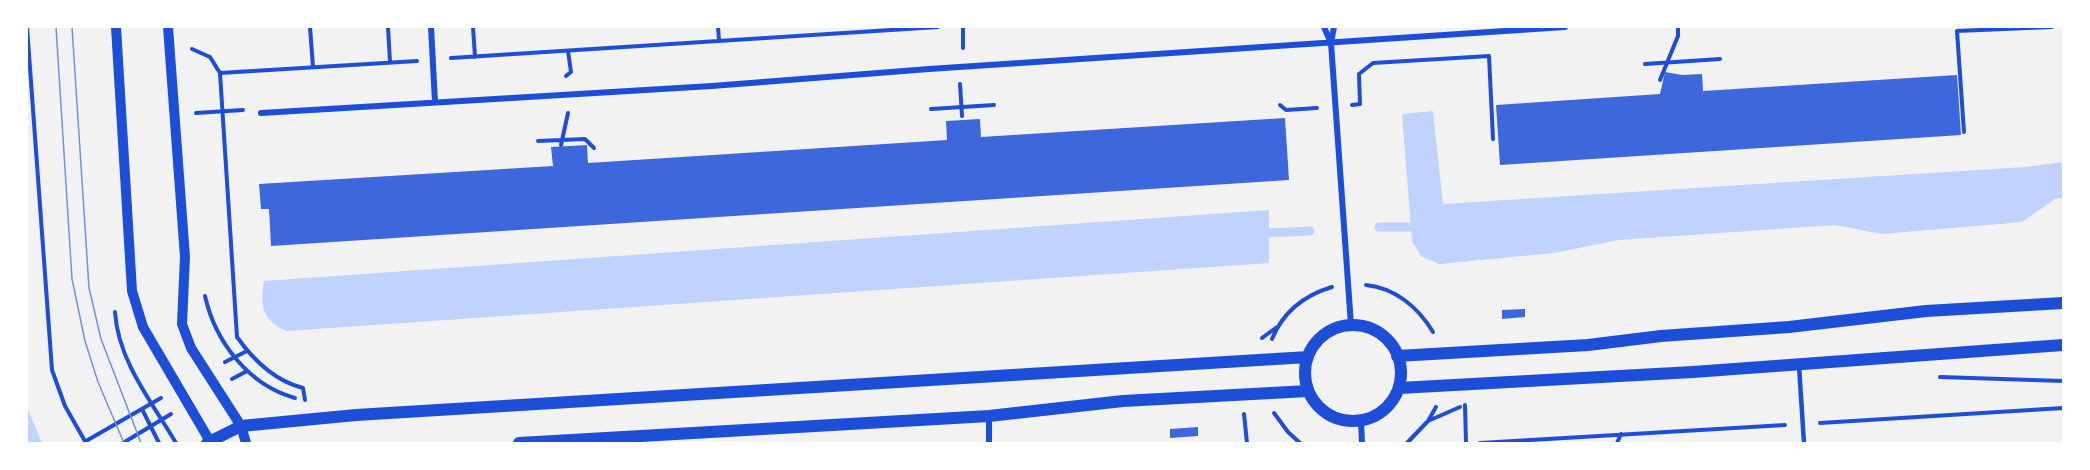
<!DOCTYPE html>
<html>
<head>
<meta charset="utf-8">
<style>
  body { margin:0 }
  #map { position:relative; width:2090px; height:470px; overflow:hidden; background:#f2f2f2; font-family:Montserrat,sans-serif }
  canvas { display:block }
  .frame { position:absolute; inset:0; border:28px solid #fff; pointer-events:none }
</style>
</head>
<body>
<div id="map">
<canvas width="2090" height="470"></canvas>
<div class="frame"></div>
</div>
<script>
const ctx = document.querySelector('canvas').getContext('2d');
ctx.lineJoin = 'round';
function paint(path, color) {
  ctx.fillStyle = color;
  ctx.fill(path, 'evenodd');
}
function strokePath(path, color, width, dash) {
  ctx.strokeStyle = color;
  ctx.lineWidth = width;
  ctx.lineCap = dash ? 'butt' : 'round';
  ctx.setLineDash(dash || []);
  ctx.stroke(path);
}
paint(new Path2D(`
  M1433,111L1443,204L2025,167L2063,162V198L2055,199L2022,222L1882,234L1835,225L1619,240L1554,253L1439,264L1421,256L1412,241L1402,114Z
  M1269,210V263L287,331C262,322 260,304 264,281Z
  M27,407L42,443H27Z`), '#bfd3fe');
strokePath(new Path2D(`
  M1379,227H1410
  M1269,233L1310,231`), '#bfd3fe', 9);
paint(new Path2D(`
  M1665,72L1682,75L1702,74L1703,91L1957,75L1961,135L1500,165L1496,105L1660,94Z
  M1285,118L1289,180L271,246L269,209H261L259,184L553,166L551,147L587,145L588,163L947,140L946,121L980,119L981,137Z
  M1525,309V317L1502,319V310Z
  M1198,427V436L1170,438V429Z`), '#3d67dc');
strokePath(new Path2D(`
  M27,27L52,370L65,406L86,443
  M310,27L313,67
  M388,27L390,62
  M473,27L475,57
  M718,27L719,40
  M963,48V27
  M192,49L210,57L220,73L237,337C254,361 275,381 303,388L305,400
  M451,58L938,27
  M1645,64L1720,59
  M220,73L417,61
  M566,76L571,72L568,51
  M1660,80L1678,36V27
  M960,84L962,116
  M1280,105L1286,110L1317,108
  M1352,105L1360,104L1359,74L1373,63L1489,56L1493,139
  M931,109L994,105
  M196,113L243,110
  M1964,132L1957,31L2052,27
  M538,141L585,139L594,148
  M561,145L568,113
  M1366,285C1395,288 1418,307 1433,332
  M205,296C215,341 248,385 295,398
  M115,312C118,361 152,402 176,443
  M1262,338L1277,327
  M1272,339C1283,312 1305,295 1332,287
  M225,362L247,351
  M1940,377L2063,381
  M232,379L247,371
  M1465,405L1466,443
  M142,409L159,443
  M1274,413L1288,432L1300,443
  M1244,414L1247,443
  M1428,421L1460,407
  M1820,423L2063,408
  M86,441L161,398
  M123,443L171,414
  M1407,443L1428,421L1436,407
  M1480,443L1785,425
  M1617,443L1621,434`), '#1d4ed8', 4);
strokePath(new Path2D(`
  M1799,366L1804,443`), '#1d4ed8', 4.5);
strokePath(new Path2D(`
  M431,27L435,102
  M1324,27L1331,43
  M1334,27L1331,43L1351,325
  M261,113L712,86L929,69L1565,27
  M989,416V443
  M1361,421L1362,443`), '#1d4ed8', 6);
strokePath(new Path2D(`
  M116,27L132,291L143,327L211,443
  M168,27L185,257L182,324L191,348L241,426L246,443`), '#1d4ed8', 10);
strokePath(new Path2D(`
  M1305 373a48 48 0 1 1 96 0a48 48 0 1 1-96 0Z
  M1397,356L1588,345L1661,336L1789,327L1926,311L2063,303
  M1399,388L1693,372L2063,345
  M207,443L241,426L356,415L1308,357
  M519,443L989,416L1123,401L1308,391`), '#1d4ed8', 12);
strokePath(new Path2D(`
  M56,27L72,279L85,341L98,382L124,443
  M72,27L89,288L101,339L141,443`), '#7290e2', 1.5);
</script>
</body>
</html>
